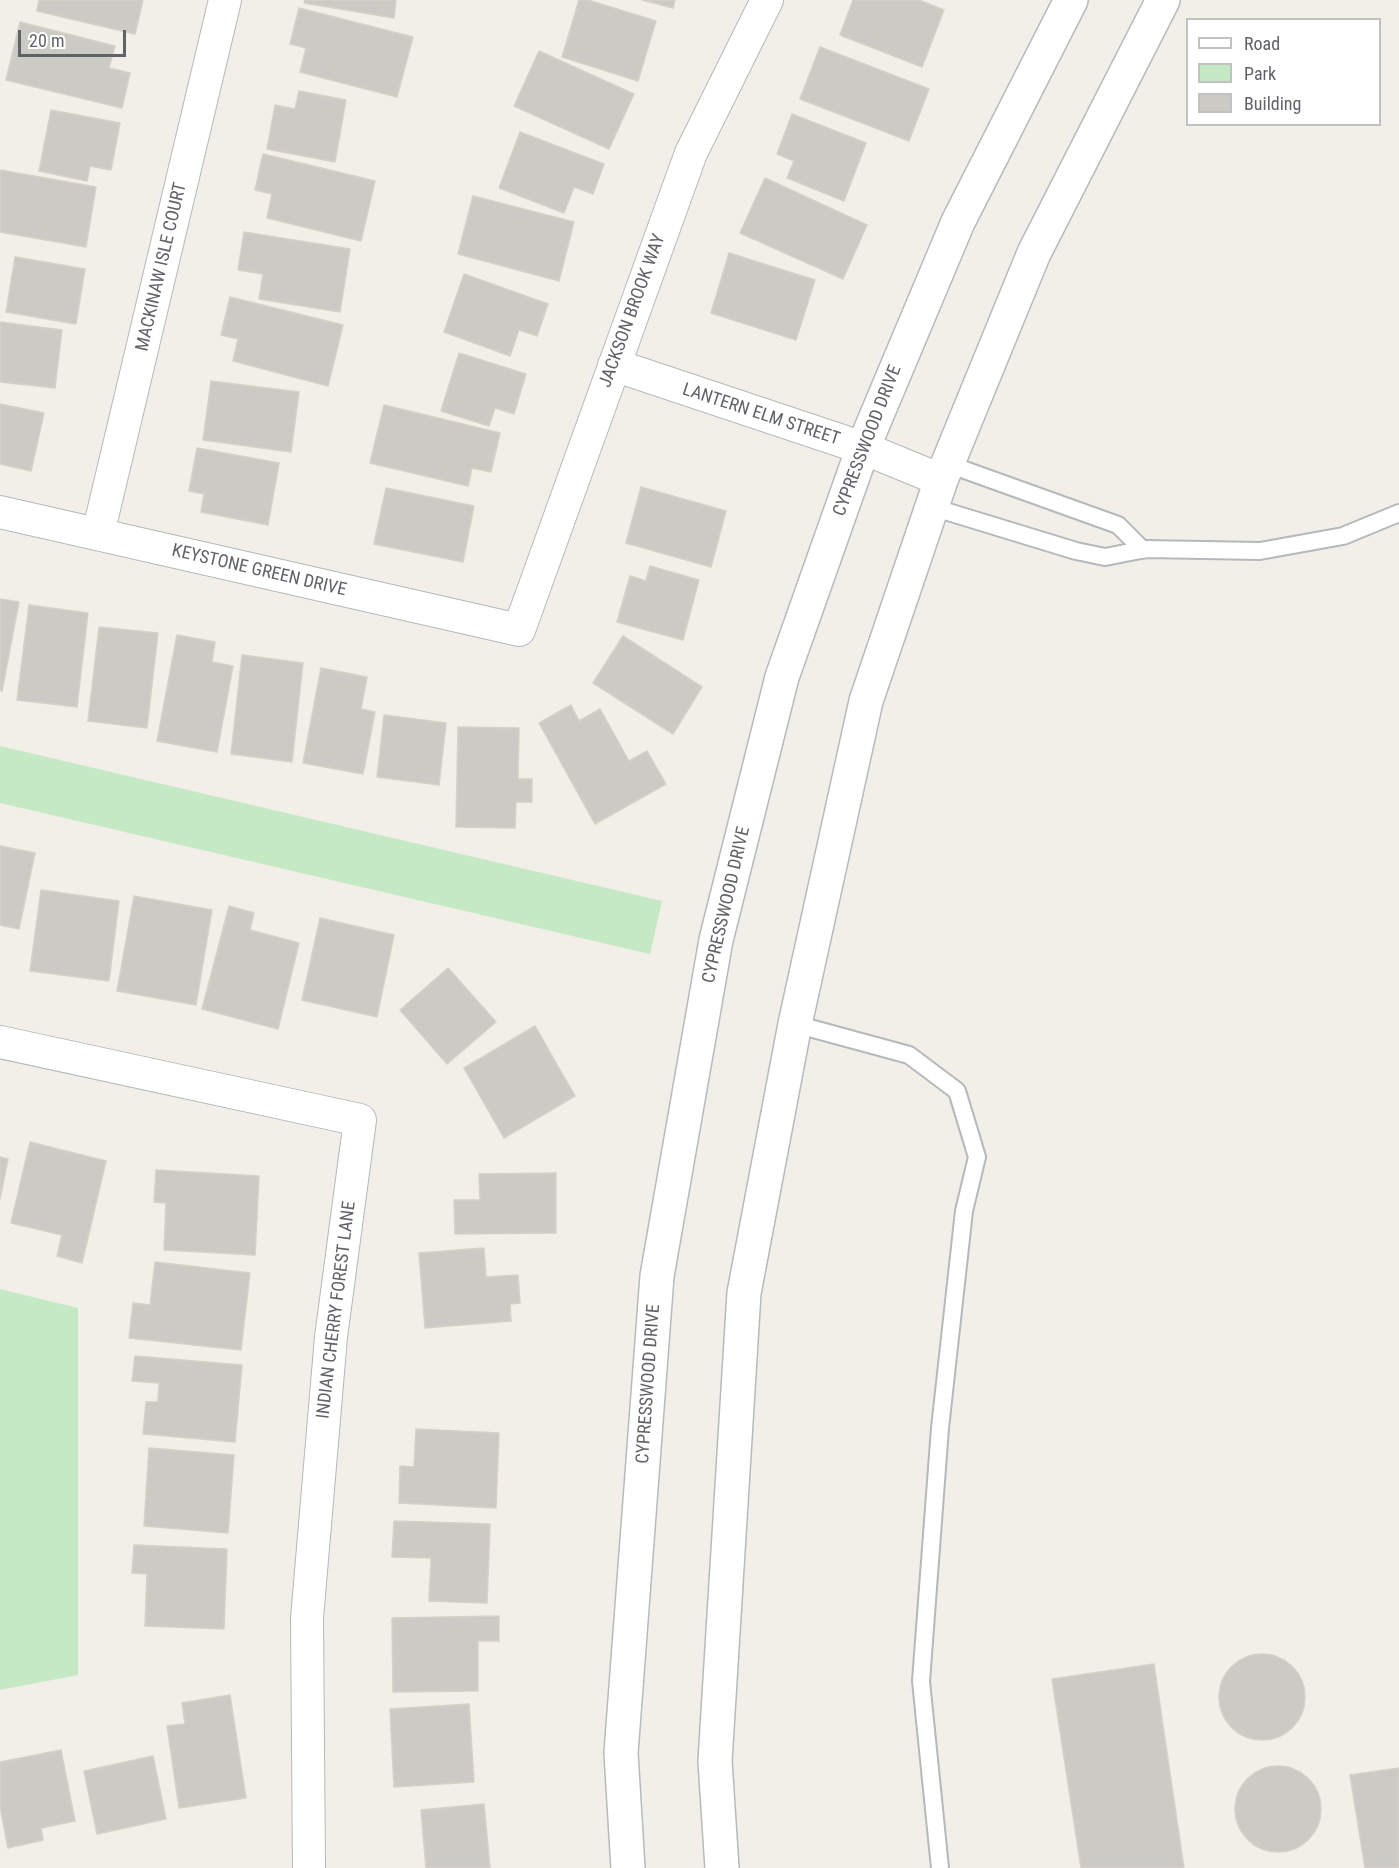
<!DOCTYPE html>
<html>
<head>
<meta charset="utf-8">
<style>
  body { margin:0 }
  #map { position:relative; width:1399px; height:1868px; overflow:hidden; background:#f1efe8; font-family:"Roboto Condensed",sans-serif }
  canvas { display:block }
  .legend { position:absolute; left:1186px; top:18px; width:195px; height:108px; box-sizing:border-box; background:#fff; border:2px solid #bfc1c3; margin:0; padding:8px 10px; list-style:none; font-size:18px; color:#5f6368 }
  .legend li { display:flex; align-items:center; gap:12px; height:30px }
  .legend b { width:30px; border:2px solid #bfc1c3 }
  .scale { position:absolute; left:18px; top:30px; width:108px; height:27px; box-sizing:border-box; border:3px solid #5f6368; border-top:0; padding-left:8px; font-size:18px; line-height:21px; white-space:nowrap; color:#5f6368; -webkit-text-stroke:4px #fff; paint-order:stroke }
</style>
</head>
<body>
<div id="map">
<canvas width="1399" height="1868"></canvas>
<ul class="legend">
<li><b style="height:8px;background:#fff"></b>Road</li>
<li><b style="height:16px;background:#c5e8c5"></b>Park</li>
<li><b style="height:16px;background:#cccac5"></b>Building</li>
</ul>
<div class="scale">20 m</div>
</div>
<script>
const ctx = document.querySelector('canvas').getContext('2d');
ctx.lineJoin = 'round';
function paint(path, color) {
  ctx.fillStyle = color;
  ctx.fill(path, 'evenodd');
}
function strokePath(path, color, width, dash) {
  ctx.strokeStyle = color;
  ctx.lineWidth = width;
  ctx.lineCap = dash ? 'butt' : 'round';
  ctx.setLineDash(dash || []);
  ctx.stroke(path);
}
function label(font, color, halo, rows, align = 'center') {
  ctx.font = font + ' "Roboto Condensed",sans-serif';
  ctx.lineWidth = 4.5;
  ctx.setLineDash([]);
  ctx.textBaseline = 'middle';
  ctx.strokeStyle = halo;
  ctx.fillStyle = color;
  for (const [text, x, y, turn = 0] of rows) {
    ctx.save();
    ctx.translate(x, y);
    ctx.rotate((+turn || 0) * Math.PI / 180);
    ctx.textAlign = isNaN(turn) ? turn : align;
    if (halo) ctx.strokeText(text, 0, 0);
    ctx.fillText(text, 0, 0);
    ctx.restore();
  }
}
paint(new Path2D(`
  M0,746L662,901L650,954L0,803Z
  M0,1289L78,1308V1675L0,1690Z`), '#c5e8c5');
const building = new Path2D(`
  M39,0H143L135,34L37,11Z
  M305,0H396L394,18L304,3Z
  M579,0H588L656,21L638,81L562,57Z
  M642,0H675L673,8Z
  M853,0H919L944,10L922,67L840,35Z
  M299,8L413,37L397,97L300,72L306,48L290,44Z
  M20,22L115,46L109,68L130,73L122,108L6,80Z
  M820,47L929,89L909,141L800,99Z
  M539,51L634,94L609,149L514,106Z
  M299,91L346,100L335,162L267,149L275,105L295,109Z
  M51,110L120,123L111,170L90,166L87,181L39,171Z
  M792,114L866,143L844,201L787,178L794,161L777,154Z
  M520,132L604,164L593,194L574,187L564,213L499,188Z
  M263,154L375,181L361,241L267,218L272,194L255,190Z
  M0,170L96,187L86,247L0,232Z
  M765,178L867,225L843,279L740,233Z
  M473,196L574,222L559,281L458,254Z
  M244,232L350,249L340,312L259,299L263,274L238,270Z
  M729,253L815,280L796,340L711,313Z
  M15,257L85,269L76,324L6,312Z
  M464,274L548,304L537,336L519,330L510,356L444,332Z
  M230,297L343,325L328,386L233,361L238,339L221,335Z
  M0,322L62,330L55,388L0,382Z
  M459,353L526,374L514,414L495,408L489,426L441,411Z
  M211,381L299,392L291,452L203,440Z
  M0,404L44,413L31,471L0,464Z
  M384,405L500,433L491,472L472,468L468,486L370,463Z
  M197,448L279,463L268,525L201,512L204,494L189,491Z
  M641,487L726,511L711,567L626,543Z
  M386,488L474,506L463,562L374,544Z
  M650,566L699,580L683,640L617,622L630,576L646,581Z
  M0,599L19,602L2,691L0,690Z
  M29,605L88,613L77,707L17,700Z
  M99,627L158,633L147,728L88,721Z
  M177,635L215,642L212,662L233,666L217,752L157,741Z
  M623,636L702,687L673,734L593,683Z
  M242,655L303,663L292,762L231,754Z
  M321,668L367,677L361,709L375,712L363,774L303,763Z
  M571,705L579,721L600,709L629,761L647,751L666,784L595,824L539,723Z
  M384,715L446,723L439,785L377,777Z
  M458,727L519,728L518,779H532V802H516L515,828L456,827Z
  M0,846L35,853L19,929L0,925Z
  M41,890L119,901L109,981L30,971Z
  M134,896L212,910L196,1005L117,991Z
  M229,906L254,913L250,930L299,943L278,1029L202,1009Z
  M320,918L394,935L377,1017L302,1000Z
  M448,968L496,1022L447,1064L400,1010Z
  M535,1026L575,1096L504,1138L464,1068Z
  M30,1142L106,1161L82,1263L57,1256L62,1235L11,1223Z
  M0,1157L8,1159L0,1199Z
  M156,1170L259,1176L255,1255L164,1250L166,1203L154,1202Z
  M556,1173V1233L455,1234L454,1200H480L479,1174Z
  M484,1248L486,1277L518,1275L520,1303L510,1304L511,1321L425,1328L419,1253Z
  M155,1262L250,1273L241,1350L129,1338L133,1303L150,1305Z
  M135,1356L242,1365L235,1442L143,1434L146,1402H158L159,1383L132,1381Z
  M416,1429L499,1433L496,1508L399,1503L400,1466L414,1467Z
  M149,1448L234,1455L228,1533L144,1526Z
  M394,1521L490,1524L487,1603L429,1601L431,1558L392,1557Z
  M134,1545L227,1549L224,1629L145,1626L147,1574L132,1573Z
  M499,1616V1641H478V1691L393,1692L392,1618Z
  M1219 1697a43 43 0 1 1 86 0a43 43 0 1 1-86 0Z
  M1154,1664L1184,1868H1081L1052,1679Z
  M230,1695L246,1798L179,1808L167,1726L185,1724L182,1703Z
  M469,1704L474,1782L394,1787L390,1709Z
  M61,1750L75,1821L41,1828L43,1840L8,1848L0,1806V1762Z
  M153,1756L166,1819L97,1834L84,1771Z
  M1235 1809a43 43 0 1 1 86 0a43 43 0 1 1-86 0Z
  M1399,1768V1868H1365L1350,1775Z
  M484,1804L490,1868H426L421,1810Z`);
paint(building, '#cccac5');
strokePath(building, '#d6d1c6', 1.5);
const service = new Path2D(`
  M948,464L1118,525L1143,550
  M932,507L1076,551L1105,557L1146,549L1260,551L1343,536L1399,513
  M795,1024L909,1055L957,1091L977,1157L964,1211L940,1428L921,1681L940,1868`);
const minor = new Path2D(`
  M614,365L863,448L941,480
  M0,512L519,630L691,153L767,0
  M98,534L225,0
  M0,1042L360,1120L331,1337L307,1618L309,1868`);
const secondary = new Path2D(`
  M628,1868L621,1753L657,1276L716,940L782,677L863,448L958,222L1071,0
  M722,1868L715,1761L744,1293L795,1024L866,701L941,480L1034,253L1163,0`);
strokePath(service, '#b5b8bc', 20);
strokePath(minor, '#b5b8bc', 34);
strokePath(secondary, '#b6babf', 36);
strokePath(service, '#fff', 16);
strokePath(minor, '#fff', 32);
strokePath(secondary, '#fff', 33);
label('18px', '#5f6368', '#fff', [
  ["MACKINAW ISLE COURT",162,267,-77],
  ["JACKSON BROOK WAY",633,311,-70],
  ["LANTERN ELM STREET",761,415,18],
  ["CYPRESSWOOD DRIVE",868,441,-69],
  ["KEYSTONE GREEN DRIVE",259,571,13],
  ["CYPRESSWOOD DRIVE",727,905,-77],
  ["INDIAN CHERRY FOREST LANE",337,1310,-83],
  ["CYPRESSWOOD DRIVE",649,1384,-86]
]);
</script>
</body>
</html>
